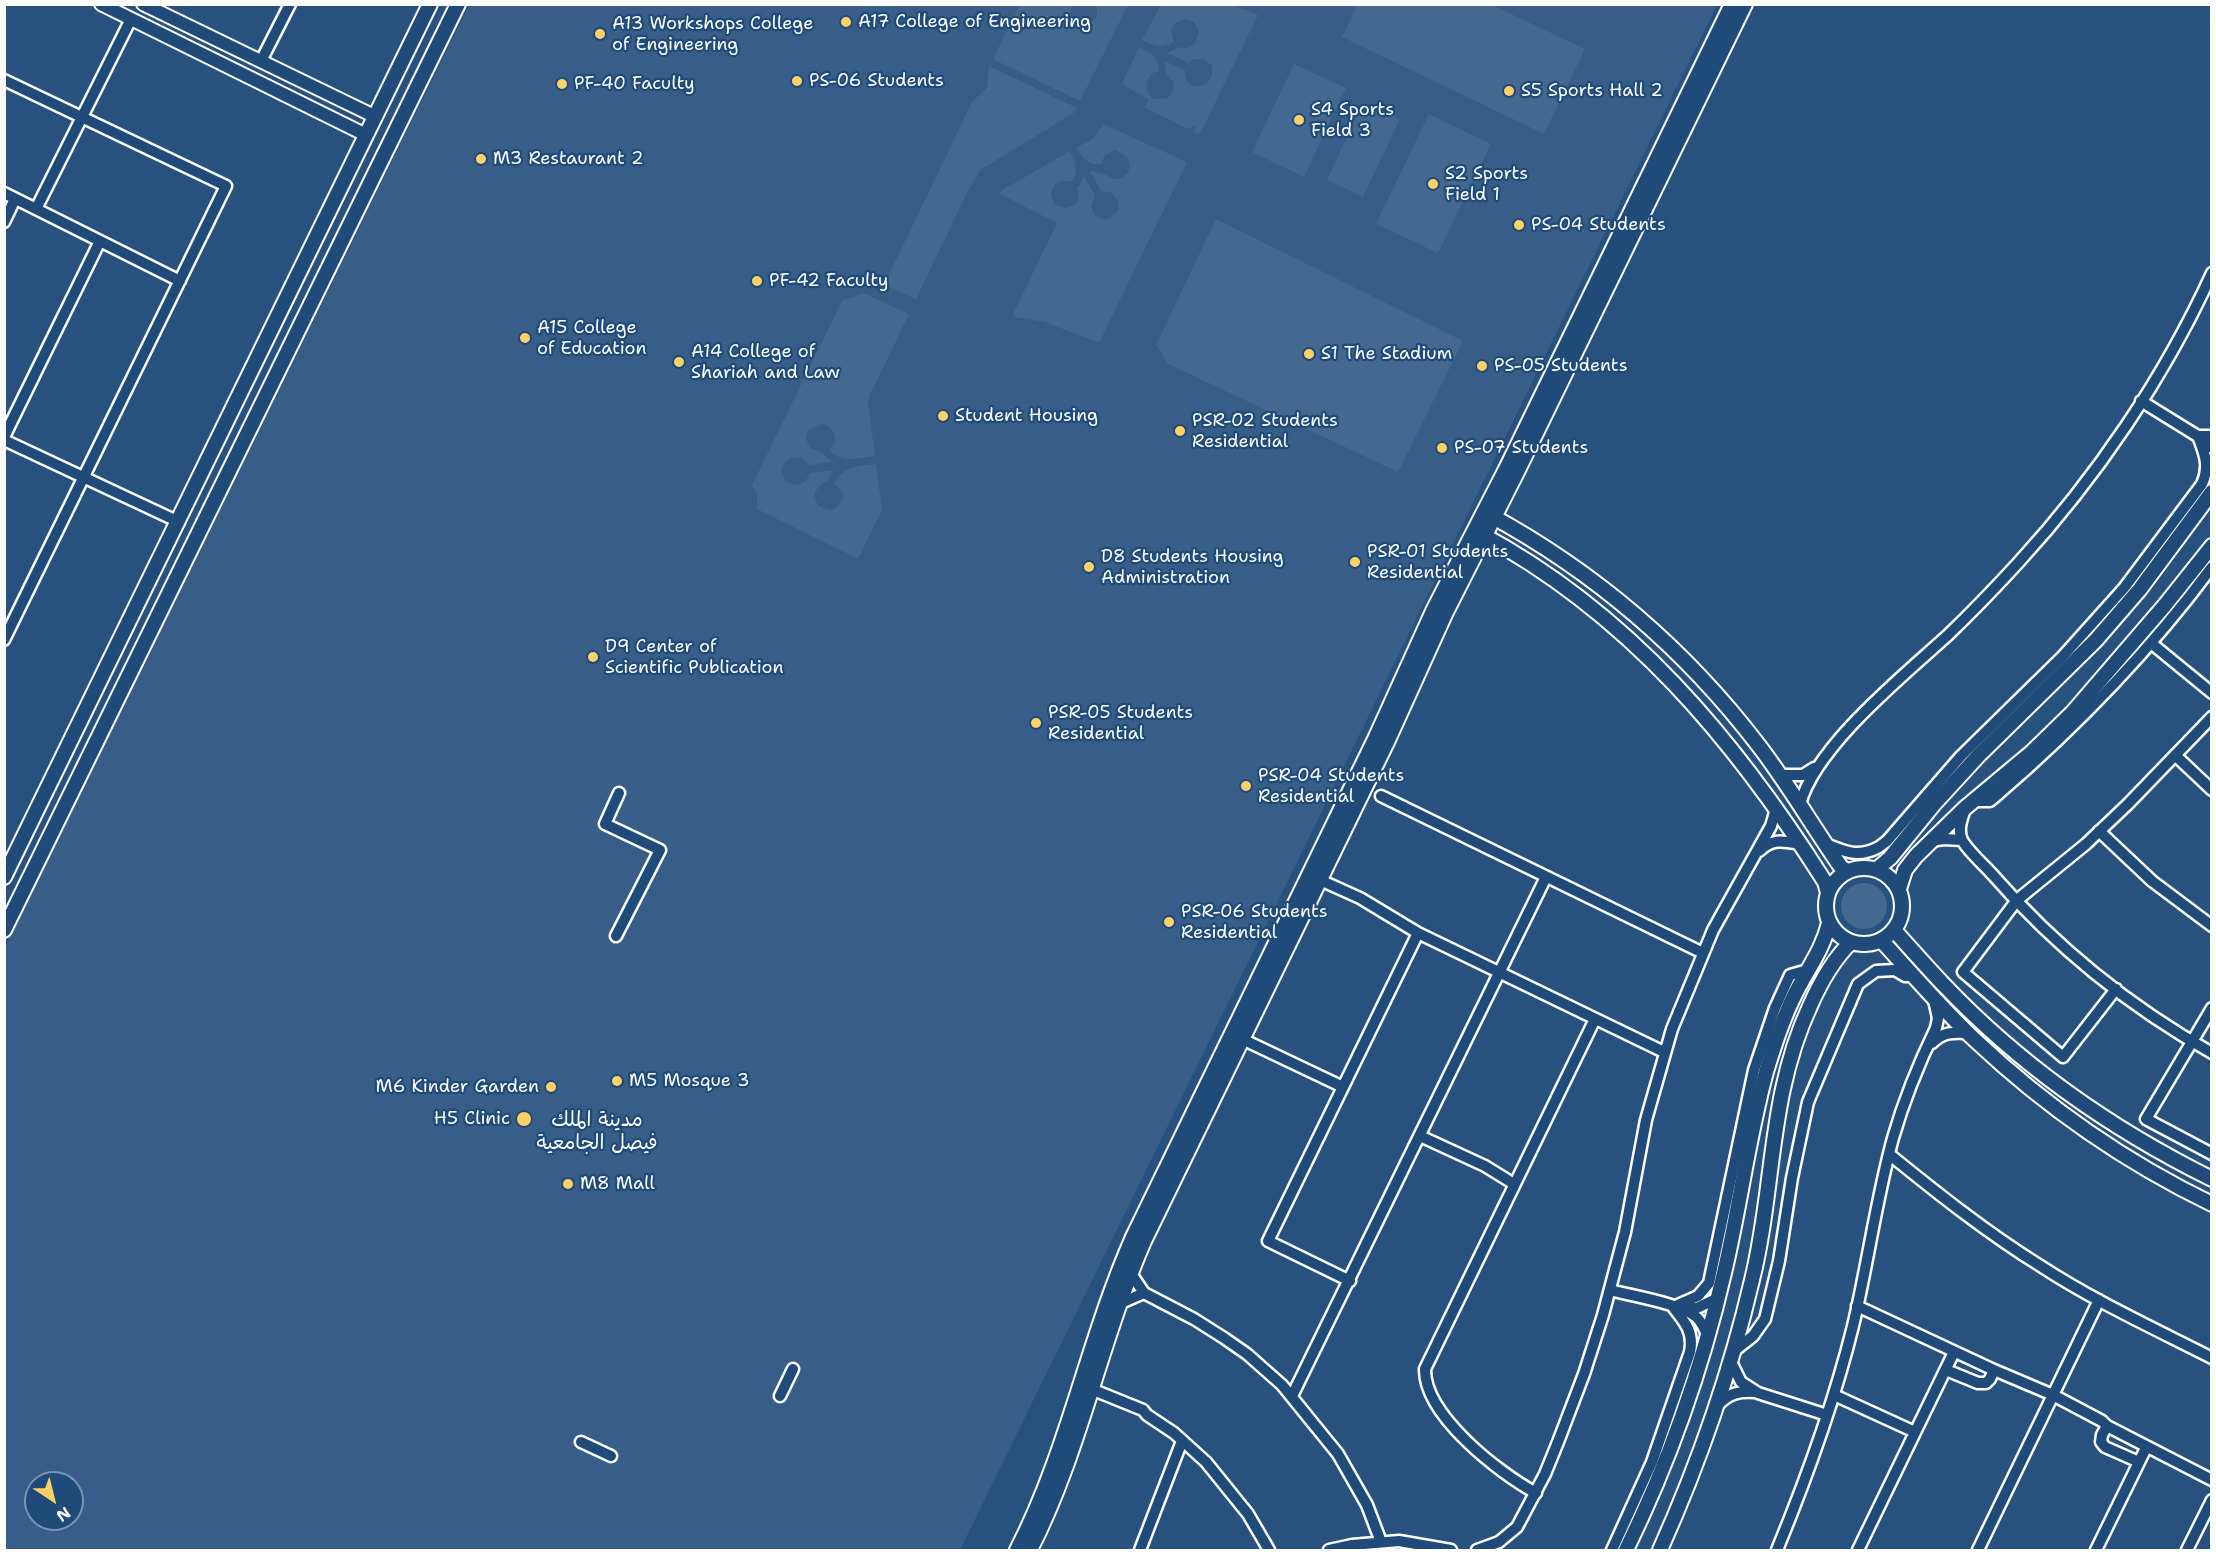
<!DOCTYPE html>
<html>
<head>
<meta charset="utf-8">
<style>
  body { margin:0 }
  #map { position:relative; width:2216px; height:1555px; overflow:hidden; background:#28517f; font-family:"Shantell Sans",sans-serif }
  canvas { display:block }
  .frame { position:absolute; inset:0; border:6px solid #fff; pointer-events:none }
  .north { position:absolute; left:24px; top:1471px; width:60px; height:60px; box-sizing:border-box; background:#1f4a7a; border:2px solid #7992af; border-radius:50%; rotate:145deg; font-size:16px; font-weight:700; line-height:24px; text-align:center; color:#fff }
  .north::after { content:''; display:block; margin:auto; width:21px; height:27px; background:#ffd166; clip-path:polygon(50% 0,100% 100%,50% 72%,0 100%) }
</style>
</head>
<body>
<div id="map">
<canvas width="2216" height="1555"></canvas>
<div class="frame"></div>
<div class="north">N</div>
</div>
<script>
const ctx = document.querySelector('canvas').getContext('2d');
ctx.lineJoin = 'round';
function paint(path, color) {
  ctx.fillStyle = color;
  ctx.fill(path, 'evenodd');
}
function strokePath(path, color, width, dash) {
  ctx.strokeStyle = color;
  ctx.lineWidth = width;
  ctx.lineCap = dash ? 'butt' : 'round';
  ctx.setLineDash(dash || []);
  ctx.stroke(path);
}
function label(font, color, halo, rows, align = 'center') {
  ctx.font = font + ' "Shantell Sans","Playpen Sans Arabic",sans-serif';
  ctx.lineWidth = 4.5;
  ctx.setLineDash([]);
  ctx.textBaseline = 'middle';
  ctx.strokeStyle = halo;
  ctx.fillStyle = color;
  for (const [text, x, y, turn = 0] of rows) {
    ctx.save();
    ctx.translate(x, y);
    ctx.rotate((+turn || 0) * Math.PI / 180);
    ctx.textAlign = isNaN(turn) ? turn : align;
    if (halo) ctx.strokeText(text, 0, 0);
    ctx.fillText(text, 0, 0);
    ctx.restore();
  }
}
paint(new Path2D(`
  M469,5H1717L960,1550H5L4,950ZM36,1483H72V1519H36Z`), '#375d88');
paint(new Path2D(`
  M1020,4L1072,5C1065,23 1086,31 1097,16V5H1128L1080,101L993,59Z
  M1161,5H1233L1258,15L1200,134L1194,132L1196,128L1194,126L1188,129L1145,108L1149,100L1122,84L1139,47C1151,54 1159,56 1159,71L1151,74L1146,85L1148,94L1154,99L1167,98L1172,93L1174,83L1166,73L1165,61L1185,70L1187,81L1192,86L1206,85L1212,76V66L1204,59H1194L1188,63L1168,53L1180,47L1187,48L1195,44L1199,32L1194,22L1186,19L1177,22L1171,30L1174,42C1162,49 1154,46 1142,40Z
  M1357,5H1492L1585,49L1544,134L1342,37Z
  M1294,64L1346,88L1304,177L1252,152Z
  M989,66L1077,108L1074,113L980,170L965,197L916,299L884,285L972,102L987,88Z
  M1363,102L1400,119L1363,197L1327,180Z
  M1429,114L1491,144L1438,253L1376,224Z
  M1103,124L1187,162L1099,343L1045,322L1014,317L1013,314L1057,223L1000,194L1002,190L1070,151C1075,161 1079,171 1072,182C1061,179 1053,182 1051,194L1054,204L1065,208L1076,204L1079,195L1077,188L1082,182L1083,175L1095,195L1091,206L1095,215C1104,222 1113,219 1119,209V202L1111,192L1101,191L1090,171C1093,172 1097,172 1100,173C1112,175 1115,186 1128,172L1130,165L1127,157L1115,150L1105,155L1101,164C1088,166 1082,157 1076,148L1094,138Z
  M1216,219L1463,341L1398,472L1168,364L1156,345Z
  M864,293L909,314L870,395L868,403L875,456C857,458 843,464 829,450L835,442C835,431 830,425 820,424L808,431L806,439L810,448L822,453L832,462L809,465L803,459L794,457L786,461L781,470L786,482L797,485L806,481L810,473L833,470L827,482L820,485L814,494L818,506L830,510C840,508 844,500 841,490L834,483C844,466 858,466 876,464L882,510L858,559L757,509V495L752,485L842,301Z
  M1841 906a23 23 0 1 1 46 0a23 23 0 1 1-46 0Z`), '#446890');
const minor = new Path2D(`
  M261,61L290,4
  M4,80L226,186L4,640
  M4,193L180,281
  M36,209L131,19
  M4,222L15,199
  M2141,401L2204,440L2212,448
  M4,437L100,241
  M4,440L179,522
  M2151,643L2212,693
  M2176,756L2212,790
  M1780,775H1803L1814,768
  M1381,796L1703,953
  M1974,801H1990L1996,796C2076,727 2149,652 2212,567
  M1800,804C1816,746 1903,676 1948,635C1972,612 1995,588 2018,563C2096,478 2164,378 2212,273
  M1965,809C1962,818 1957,830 1962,840C1967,850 1984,865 1992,874C2054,945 2130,1007 2212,1053
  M2099,831L2152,881L2212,926
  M1930,841L1944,839L1962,840
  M1826,844C1845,852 1859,858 1879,847L1887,841L1961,756L2063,656L2124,588L2202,484C2210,466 2205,454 2198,436H2212
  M1759,851C1773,838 1783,841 1800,844
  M1320,880L1360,898L1418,933L1664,1052
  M616,936L660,850L605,824L619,793
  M2116,989L2063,1057L1963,972L2017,900L2086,844L2128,804L2212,717
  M2212,1008L2146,1119L2212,1154
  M1242,1039L1343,1087
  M1932,1043C1943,1032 1953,1032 1968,1033
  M1420,1136L1485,1166L1514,1184
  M1889,1154C1937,1193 1986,1232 2039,1265C2094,1301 2153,1328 2212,1358
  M1130,1272L1144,1293L1194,1319L1224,1338L1247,1354L1282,1385L1338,1454L1367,1505L1381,1542
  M1350,1281L1268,1241L1418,933
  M1610,1290C1632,1296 1678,1303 1695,1316C1702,1321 1704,1329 1708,1336
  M1119,1304L1144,1293
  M1857,1306L1994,1370L2053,1395L2102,1421L2107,1426L2212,1480
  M1673,1307L1698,1296L1709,1283L1754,1070L1775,1008L1790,975L1808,970
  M1682,1308H1697L1718,1298
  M1734,1351L1753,1336L1765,1319L1779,1261L1792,1178L1808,1102L1858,984L1876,971L1895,970L1905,976H1914
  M1731,1362L1741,1382L1758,1393L1827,1415
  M1946,1370L1978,1383H1986L1990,1379L1994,1370
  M1091,1389L1143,1410L1147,1415L1174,1433L1206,1462L1248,1514L1269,1550
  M1834,1395L1915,1432
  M780,1396L793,1369
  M1292,1396L1546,877
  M1718,1405C1729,1393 1739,1391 1755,1392
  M2107,1426L2102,1435L2101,1442L2105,1447L2139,1462
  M581,1442L611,1456
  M1536,1493C1499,1473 1424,1415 1425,1369L1595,1019
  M1140,1550L1182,1441
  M1329,1550L1352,1545L1399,1541L1451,1550
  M1477,1550L1499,1542L1517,1527L1545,1474L1558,1442L1584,1374L1603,1315L1625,1232L1646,1120L1672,1029L1713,930L1771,826L1776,809
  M1612,1550L1652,1462L1690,1352C1694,1332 1685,1322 1673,1307
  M1777,1550C1807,1477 1834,1403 1853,1326C1868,1263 1876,1200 1893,1138C1904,1100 1919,1063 1936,1028L1938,1018L1934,1000
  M1858,1550L1954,1352
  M1978,1550L2099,1300
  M2096,1550L2146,1448
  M2187,1550L2212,1500`);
const tertiary = new Path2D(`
  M101,4L366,135
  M143,4L374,116`);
const secondary = new Path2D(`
  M1488,514C1595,572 1685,649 1759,746C1789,785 1813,827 1841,867L1847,871
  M1479,533C1629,613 1735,740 1825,882L1828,893
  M1826 906a38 38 0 1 1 76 0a38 38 0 1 1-76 0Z
  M1877,869L1890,858L1934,804L1979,755L2096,640L2140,589L2212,492
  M4,877L430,4
  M1899,889L1905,870L1916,856L1965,808L2032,752L2072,713L2165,605L2212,546
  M4,930L458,4
  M1894,930C1910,948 1926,966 1943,984C2019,1064 2113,1130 2212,1179
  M1881,940C1912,974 1942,1009 1975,1040C2045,1106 2125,1162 2212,1204
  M1017,1550C1068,1451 1088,1339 1133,1237L1376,737L1434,609L1507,467L1732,4
  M1030,1550C1080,1452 1100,1342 1144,1241L1387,742L1445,614L1517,472L1745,4
  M1626,1550C1669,1462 1702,1368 1724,1273C1740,1206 1748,1138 1766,1072C1774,1045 1783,1017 1796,992C1808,968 1823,949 1829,923
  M1660,1550C1699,1463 1730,1374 1752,1280C1775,1187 1768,1096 1810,1006C1820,983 1833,960 1851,942`);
strokePath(minor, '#fff', 15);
strokePath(tertiary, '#fff', 16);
strokePath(secondary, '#fff', 18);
strokePath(minor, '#1f4a7a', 10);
strokePath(tertiary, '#1f4a7a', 12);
strokePath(secondary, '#1f4a7a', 14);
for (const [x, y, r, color] of [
  [846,22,6,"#ffd166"],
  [600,34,6,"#ffd166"],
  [797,81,6,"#ffd166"],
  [562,84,6,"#ffd166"],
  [1509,91,6,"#ffd166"],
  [1299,120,6,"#ffd166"],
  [481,159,6,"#ffd166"],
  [1433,184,6,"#ffd166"],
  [1519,225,6,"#ffd166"],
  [757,281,6,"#ffd166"],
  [525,338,6,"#ffd166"],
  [1309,354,6,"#ffd166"],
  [679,362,6,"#ffd166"],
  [1482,366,6,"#ffd166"],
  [943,416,6,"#ffd166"],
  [1180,431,6,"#ffd166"],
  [1442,448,6,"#ffd166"],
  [1355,562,6,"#ffd166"],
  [1089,567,6,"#ffd166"],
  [593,657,6,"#ffd166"],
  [1036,723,6,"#ffd166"],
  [1246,786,6,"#ffd166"],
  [1169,922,6,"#ffd166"],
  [617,1081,6,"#ffd166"],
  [551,1087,6,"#ffd166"],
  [524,1119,8,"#ffd166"],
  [568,1184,6,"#ffd166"]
]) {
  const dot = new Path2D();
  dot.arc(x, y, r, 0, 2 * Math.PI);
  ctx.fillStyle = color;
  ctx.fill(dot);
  strokePath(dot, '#1f4a7a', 2);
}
label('18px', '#fff', '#1f4a7a', [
  ["A17 College of Engineering",858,22],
  ["A13 Workshops College",612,24],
  ["of Engineering",612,45],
  ["PS-06 Students",809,81],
  ["PF-40 Faculty",574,84],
  ["S5 Sports Hall 2",1521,91],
  ["S4 Sports",1311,110],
  ["Field 3",1311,131],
  ["M3 Restaurant 2",493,159],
  ["S2 Sports",1445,174],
  ["Field 1",1445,195],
  ["PS-04 Students",1531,225],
  ["PF-42 Faculty",769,281],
  ["A15 College",537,328],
  ["of Education",537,349],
  ["A14 College of",691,352],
  ["Shariah and Law",691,373],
  ["S1 The Stadium",1321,354],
  ["PS-05 Students",1494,366],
  ["Student Housing",955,416],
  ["PSR-02 Students",1192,421],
  ["Residential",1192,442],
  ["PS-07 Students",1454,448],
  ["PSR-01 Students",1367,552],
  ["Residential",1367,573],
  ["D8 Students Housing",1101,557],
  ["Administration",1101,578],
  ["D9 Center of",605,647],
  ["Scientific Publication",605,668],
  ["PSR-05 Students",1048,713],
  ["Residential",1048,734],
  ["PSR-04 Students",1258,776],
  ["Residential",1258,797],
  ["PSR-06 Students",1181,912],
  ["Residential",1181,933],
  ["M5 Mosque 3",629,1081],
  ["M6 Kinder Garden",539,1087,"right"],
  ["H5 Clinic",510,1119,"right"],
  ["M8 Mall",580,1184]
], 'left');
label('20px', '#fff', '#1f4a7a', [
  ["مدينة الملك",597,1121],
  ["فيصل الجامعية",597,1144]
]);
</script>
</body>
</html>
